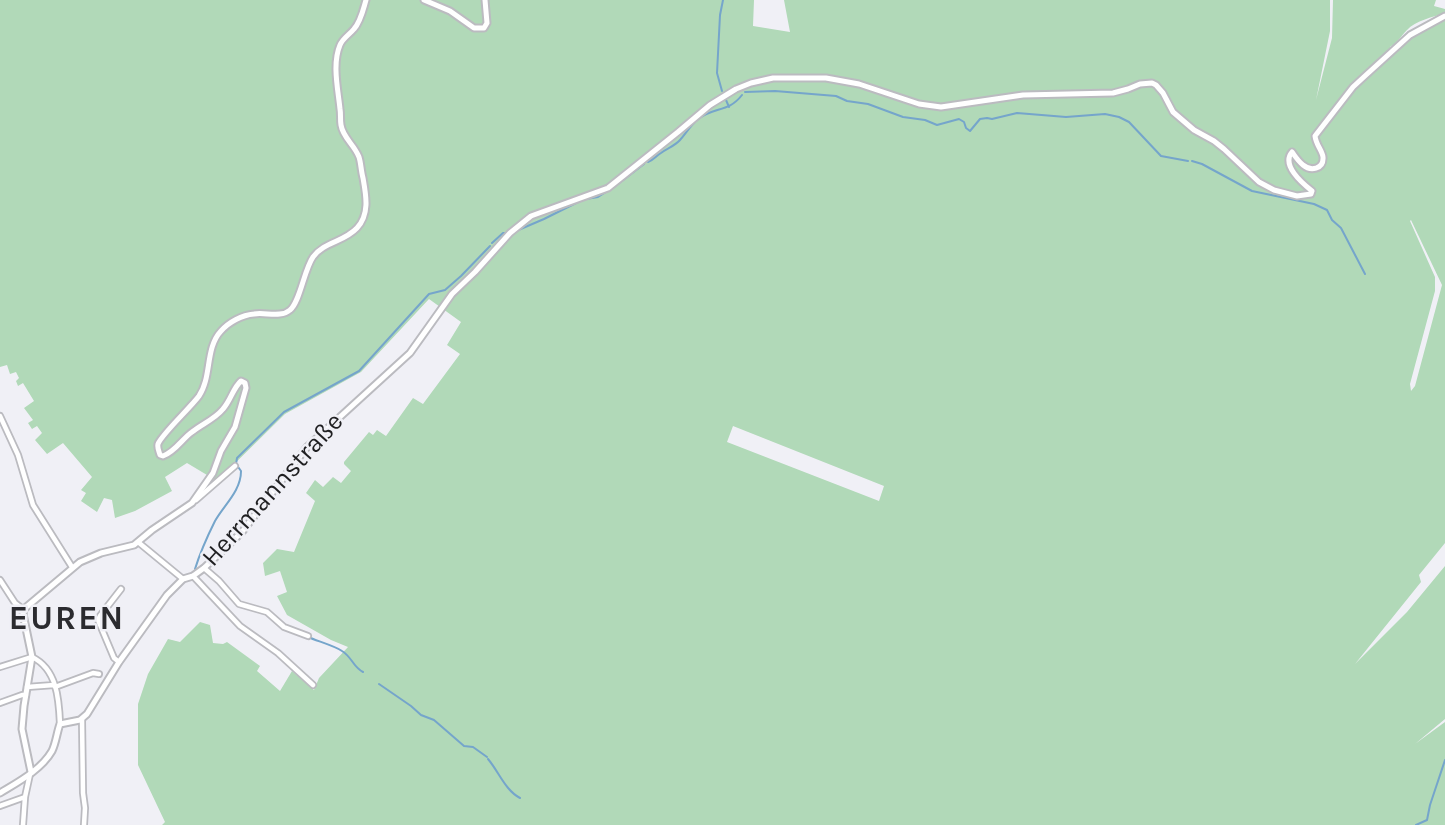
<!DOCTYPE html>
<html>
<head>
<meta charset="utf-8">
<style>
  body { margin:0 }
  canvas { display:block; background:#f0f0f6 }
</style>
</head>
<body>
<canvas width="1445" height="825"></canvas>
<script>
const ctx = document.querySelector('canvas').getContext('2d');
ctx.lineJoin = 'round';
function paint(path, color) {
  ctx.fillStyle = color;
  ctx.fill(path, 'evenodd');
}
function strokePath(path, color, width, dash) {
  ctx.strokeStyle = color;
  ctx.lineWidth = width;
  ctx.lineCap = dash ? 'butt' : 'round';
  ctx.setLineDash(dash || []);
  ctx.stroke(path);
}
function label(font, color, halo, rows, align = 'center') {
  ctx.font = font + ' Karla,sans-serif';
  ctx.lineWidth = 5;
  ctx.setLineDash([]);
  ctx.textBaseline = 'middle';
  ctx.strokeStyle = halo;
  ctx.fillStyle = color;
  for (const [text, x, y, turn = 0] of rows) {
    ctx.save();
    ctx.translate(x, y);
    ctx.rotate((+turn || 0) * Math.PI / 180);
    ctx.textAlign = isNaN(turn) ? turn : align;
    if (halo) ctx.strokeText(text, 0, 0);
    ctx.fillText(text, 0, 0);
    ctx.restore();
  }
}
paint(new Path2D(`
  M0,0H754L753,26L790,32L784,0H1330V31L1316,100L1332,38L1333,0H1436L1434,6L1445,9V14C1434,16 1415,21 1407,30C1401,36 1398,42 1390,47L1392,49L1414,34L1445,20V543L1419,575L1421,582L1355,664L1407,612L1445,566V719L1415,744L1445,722V825H162L165,822L138,765V704L148,674L168,639L180,642L200,622L210,625L213,643L223,644L227,642L260,666L257,671L280,691L292,671L314,690L319,678L348,647L331,640L287,615L277,596L287,592L280,571L265,576L263,563L277,549L294,552L315,501L306,493L315,480L323,487L333,477L341,483L351,471L344,464V462L369,432L373,435L377,430L386,436L413,398L423,404L460,354L447,345L461,322L429,299L361,372L285,414L217,481L187,463L165,477L172,491L135,511L115,518L112,500L104,498L97,512L81,501L86,493L81,490L92,477L63,443L47,454L35,440L42,433L37,426L32,429L28,423L33,420L24,408L34,401L23,383L18,386L16,381L19,378L16,372L10,374L7,365L0,367ZM1411,220L1442,285L1415,386L1411,391L1410,384L1435,291V277L1410,221ZM733,426L884,486L879,501L727,442Z`), '#b1d9b8');
strokePath(new Path2D(`
  M722,91L717,73L720,15L723,0
  M745,92L775,91L836,96L847,101L868,104L903,117L925,120L937,125L959,119L964,122L966,128L970,131L980,119L987,118L992,119L1017,113L1066,117L1105,114L1119,117L1129,122L1161,156L1188,161
  M726,100L729,107
  M1192,161L1202,164L1252,191L1314,204L1327,210L1332,220L1341,228L1365,274
  M648,162C654,160 656,156 661,153C667,148 675,146 680,140C686,133 691,125 698,119C715,106 728,113 742,95
  M614,187L644,164
  M586,199L598,197L609,190
  M516,231L544,219L580,201
  M492,243L503,233H507
  M195,569C200,553 207,537 215,521C224,505 241,491 241,471L236,464L237,458L284,412L359,371L429,294L445,290L461,276L490,246
  M308,637C317,641 335,646 342,651C352,657 353,667 363,672
  M379,684L411,706L421,715L434,720L464,746L473,747L487,757
  M488,759C499,772 505,790 520,798
  M1416,825L1427,820L1430,805L1445,760`), '#75a5cb', 2);
const minor = new Path2D(`
  M0,416L18,455L33,505L72,567
  M196,500L235,466
  M138,542L183,579
  M204,568L219,581L239,604L267,612L284,627L308,636
  M193,576L240,626L278,653L313,685
  M0,580L15,603L24,610
  M119,662L114,658L98,620L100,616L121,589
  M0,667L32,657C57,669 59,699 60,724
  M27,687L54,685
  M55,687L93,673L99,674
  M0,703L22,695H26
  M82,719L83,793L85,808L84,825
  M0,806L25,797
  M23,825L25,797L30,774`);
const tertiary = new Path2D(`
  M424,0L450,11L474,28H484L487,23L485,0
  M31,772L22,729L24,706L32,657L23,614L24,609L80,562L101,553L134,545L152,530L192,503L213,473L221,451L235,427L246,388L245,383L241,381C233,388 231,400 223,409C215,419 202,424 192,432C182,439 175,452 163,456L160,455C159,451 157,448 158,444C161,435 191,407 199,396C212,377 205,348 221,331C229,322 242,315 254,314C265,312 281,318 290,310C300,302 304,270 313,257C324,242 344,242 357,228C370,214 366,195 363,178C361,171 361,163 359,157C354,144 343,138 341,125C340,119 341,114 340,109C338,89 332,64 340,45C343,38 349,35 354,29C361,21 363,10 366,0
  M0,793C18,782 41,770 52,751C56,743 57,732 60,724L80,720L87,714L119,662L167,595L183,579L193,576L204,568L242,532L307,447L410,353L452,294L475,272L510,233L531,216L608,188L678,132L710,105L736,89L751,83L773,78H826L859,84L919,104L941,107L1023,95L1113,93L1128,89L1140,84L1152,83L1156,85L1163,93L1173,112L1194,130L1214,141L1224,149L1259,182L1274,190L1297,196L1311,194L1312,191C1302,183 1281,165 1292,152C1295,156 1298,161 1303,165C1310,171 1324,170 1323,157C1322,150 1316,145 1315,136L1353,87L1366,75L1410,35L1445,16`);
strokePath(minor, '#bbbbc0', 8);
strokePath(tertiary, '#bbbbc0', 9);
strokePath(minor, '#fff', 4.5);
strokePath(tertiary, '#fff', 5);
label('26px', '#1f1f21', '#f0f0f6', [
  ["Herrmannstraße",273,490,-48]
]);
ctx.letterSpacing = '2px';
label('bold 33px', '#2b2b2f', '#f0f0f6', [
  ["EUREN",67,620]
]);
ctx.letterSpacing = '0px';
</script>
</body>
</html>
